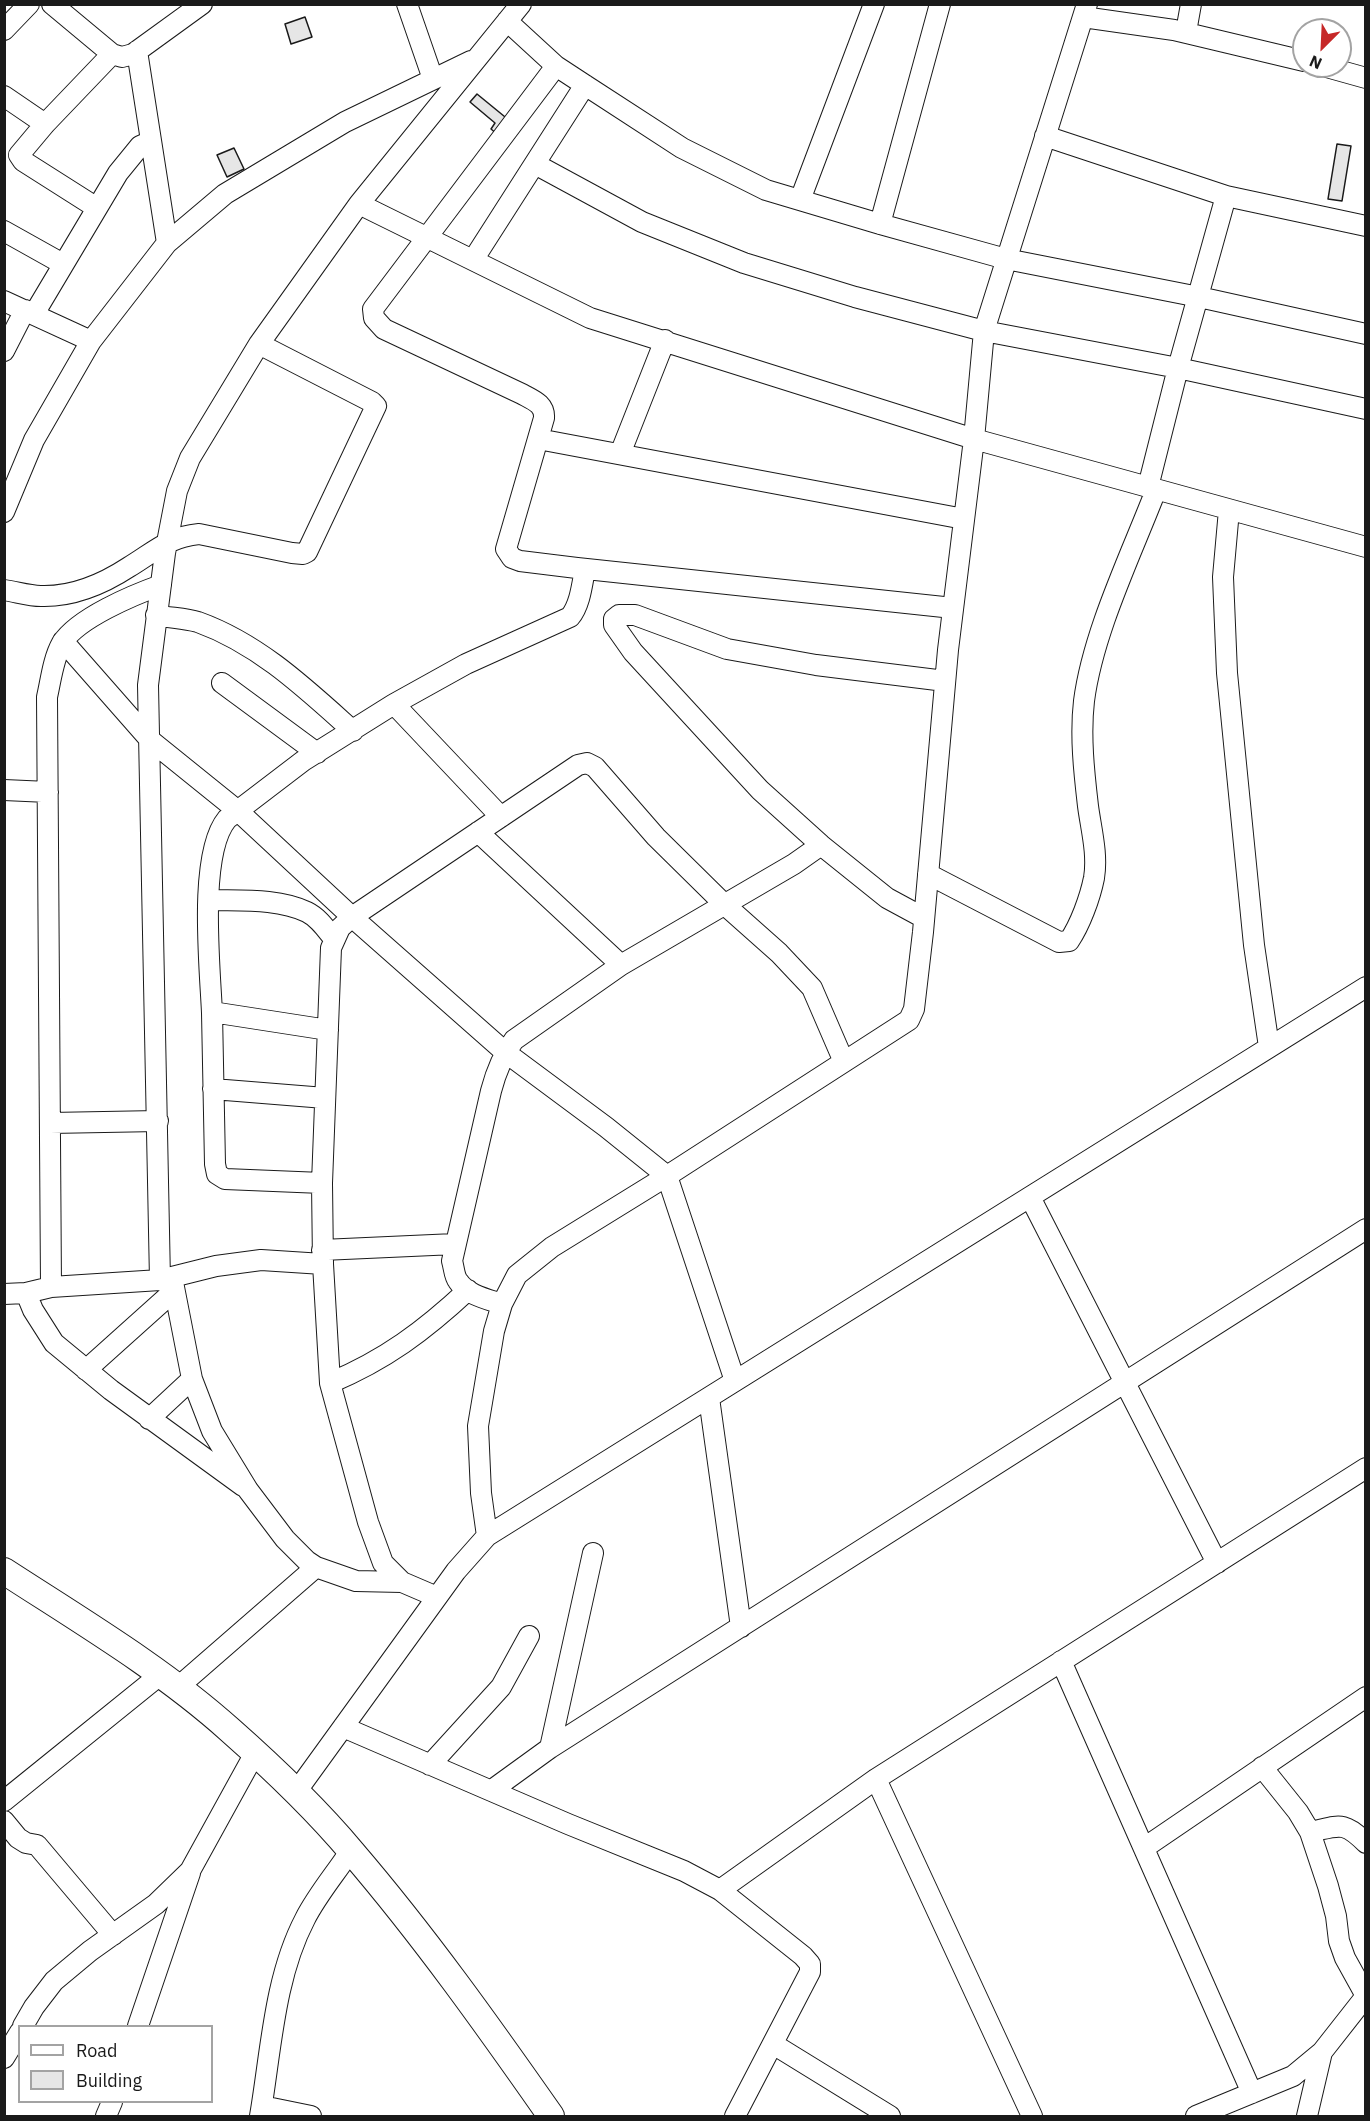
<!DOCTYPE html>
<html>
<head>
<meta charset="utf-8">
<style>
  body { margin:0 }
  #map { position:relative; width:1370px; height:2121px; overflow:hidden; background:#fff; font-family:"IBM Plex Sans",sans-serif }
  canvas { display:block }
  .frame { position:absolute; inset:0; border:6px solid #1a1a1a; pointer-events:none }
  .legend { position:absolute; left:18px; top:2025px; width:195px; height:78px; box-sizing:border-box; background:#fff; border:2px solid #a3a3a3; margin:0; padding:8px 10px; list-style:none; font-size:18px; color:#1a1a1a }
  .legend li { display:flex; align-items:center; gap:12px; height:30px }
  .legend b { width:30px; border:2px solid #a3a3a3 }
  .north { position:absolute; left:1292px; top:18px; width:60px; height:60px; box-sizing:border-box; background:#fff; border:2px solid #a3a3a3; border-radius:50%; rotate:204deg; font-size:16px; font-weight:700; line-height:24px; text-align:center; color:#1a1a1a }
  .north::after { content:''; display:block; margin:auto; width:21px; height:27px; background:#c62828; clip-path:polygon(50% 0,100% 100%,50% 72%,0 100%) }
</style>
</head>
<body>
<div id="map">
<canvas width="1370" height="2121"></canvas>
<div class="frame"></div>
<ul class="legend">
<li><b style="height:8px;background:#fff"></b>Road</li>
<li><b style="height:16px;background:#e6e6e6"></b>Building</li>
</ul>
<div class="north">N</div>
</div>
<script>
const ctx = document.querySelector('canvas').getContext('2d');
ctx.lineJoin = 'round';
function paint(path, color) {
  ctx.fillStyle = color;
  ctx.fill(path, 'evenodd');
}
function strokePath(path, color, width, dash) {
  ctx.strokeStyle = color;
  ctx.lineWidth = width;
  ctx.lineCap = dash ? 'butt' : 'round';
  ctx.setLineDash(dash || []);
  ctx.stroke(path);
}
const building = new Path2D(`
  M305,17L312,37L291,44L285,24Z
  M477,94L510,121L498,135L491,129L495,123L470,102Z
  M1337,144L1351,146L1342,201L1328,199Z
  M234,148L244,169L227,177L217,155Z`);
paint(building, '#e6e6e6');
strokePath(building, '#1a1a1a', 1.5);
const minor = new Path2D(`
  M52,4L112,54L122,57L133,54L202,4
  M407,4L433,79
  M1083,17L1174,30L1304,61
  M507,21L556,66L585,85L682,148L766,190L880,224L1006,259L1199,297L1366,334
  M4,30L29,4
  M1186,32L1191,4
  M137,51L167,243
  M556,66L373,309L374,318L384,329L522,394C533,400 545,404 544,418L506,549L512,558L520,561L577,568L953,608
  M1323,66L1366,78
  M4,96L45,124
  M1045,136L1226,196L1366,226
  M535,164L642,222L744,263L855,297L984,331L1178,368L1366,409
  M800,200L874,4
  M359,204L590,318L974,439L1366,547
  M97,208L23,161L19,155L45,124L112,54
  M880,224L940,4
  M4,231L63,264
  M473,260L585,85
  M4,301L91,341
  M34,314L118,173L140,146L151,141
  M4,351L25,310
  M538,439L964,519
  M620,454L665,340
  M1148,487L1178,368L1226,196
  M1229,510L1223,577L1227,673L1254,945L1269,1047
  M4,512L34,440L91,341L167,243L225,194L345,122L471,61
  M4,590C17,592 29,596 41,596C73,597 103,584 129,567C154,552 168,537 199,534L292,553L303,554L307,552L376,406L372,402L259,344
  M156,615C170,618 185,618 198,622C259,644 305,688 353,731
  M63,641L150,740L238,811L352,917L505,1052L606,1127L667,1176L735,1381
  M222,683L317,753
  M394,704L501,817
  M4,790L48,792
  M478,832L621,965
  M928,874L1059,942L1069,941C1080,925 1090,898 1094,878C1098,854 1091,829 1088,806C1084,772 1080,735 1084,701C1093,632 1131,555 1156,490
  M209,900C240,901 278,898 307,912C319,918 326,929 334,939
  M924,918L887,898L821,845L760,790L633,652L614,625V619L619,615H635L727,649L816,665L945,681
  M212,1012L328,1030
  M213,1089L325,1098
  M50,1123L158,1121
  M322,1183L225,1179L217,1174L215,1164C214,1114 213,1063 212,1013C210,967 198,854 227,819L303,761L394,704L466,664L570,617C580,605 582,585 585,569
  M1030,1197L1217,1563
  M322,1250L455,1244
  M172,1277L192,1379L212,1431L248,1490L285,1539L307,1561L316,1567L356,1581L402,1582L437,1597
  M160,1280L148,685L165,553L177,491L190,458L259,344L359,204L521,4
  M51,1287L47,697C51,680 53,659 62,643C78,618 133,595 161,585
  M26,1293L33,1310L54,1343L111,1390L243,1486
  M4,1294L26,1293L51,1287L160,1280L216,1266L261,1260L323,1264
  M502,1304C487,1299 467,1295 458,1281C454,1276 454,1267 452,1261L491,1091C496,1072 502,1056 514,1040L621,965L794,864L821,845
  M86,1370L174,1291
  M330,1383C385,1360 424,1331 468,1290
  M709,1398L741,1627
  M149,1419L192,1379
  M487,1536L481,1493L478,1426L494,1331L502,1304L517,1275L552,1247L667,1176L909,1020L914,1009L923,932L948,650L974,439L984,331L1087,4
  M402,1582L383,1563L368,1522L330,1383L323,1264L322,1183L331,948L340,928L352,917L578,765L587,763L595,767L656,837L725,905L779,953L812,988L844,1062
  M1061,1661L1252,2093
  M177,1688L316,1567
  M343,1727L568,1824L684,1871L720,1890L803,1956L810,1964V1972L735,2116
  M550,1748L593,1553
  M430,1765L501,1687L529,1636
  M876,1779L1032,2116
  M492,1790L550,1748L1366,1229
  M296,1792L456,1571L487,1536L1366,987
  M4,1801L160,1675
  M4,1821L18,1838L26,1843L37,1845L113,1935
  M1310,1832C1339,1826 1343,1820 1366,1843
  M1144,1848L1366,1697
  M720,1890L876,1779L1366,1468
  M23,2026L34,2007L54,1981L90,1951L156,1904L190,1871L255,1753
  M138,2026L190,1873
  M773,2044L890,2116
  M4,2058L20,2032
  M262,2106L311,2116
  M106,2116L112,2102
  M260,2116C271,2052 274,1978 305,1919C317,1895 336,1873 351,1850
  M1196,2116L1293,2076L1322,2052L1366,1996L1345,1958L1339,1941L1336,1916L1328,1886L1310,1832L1298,1812L1262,1767
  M1307,2116L1322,2052`);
const major = new Path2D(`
  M4,1571C81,1621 162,1669 230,1730C273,1768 315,1808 352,1852C424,1936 488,2026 551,2116`);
strokePath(minor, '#1a1a1a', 22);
strokePath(major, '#1a1a1a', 28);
strokePath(minor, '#fff', 20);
strokePath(major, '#fff', 26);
</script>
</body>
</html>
